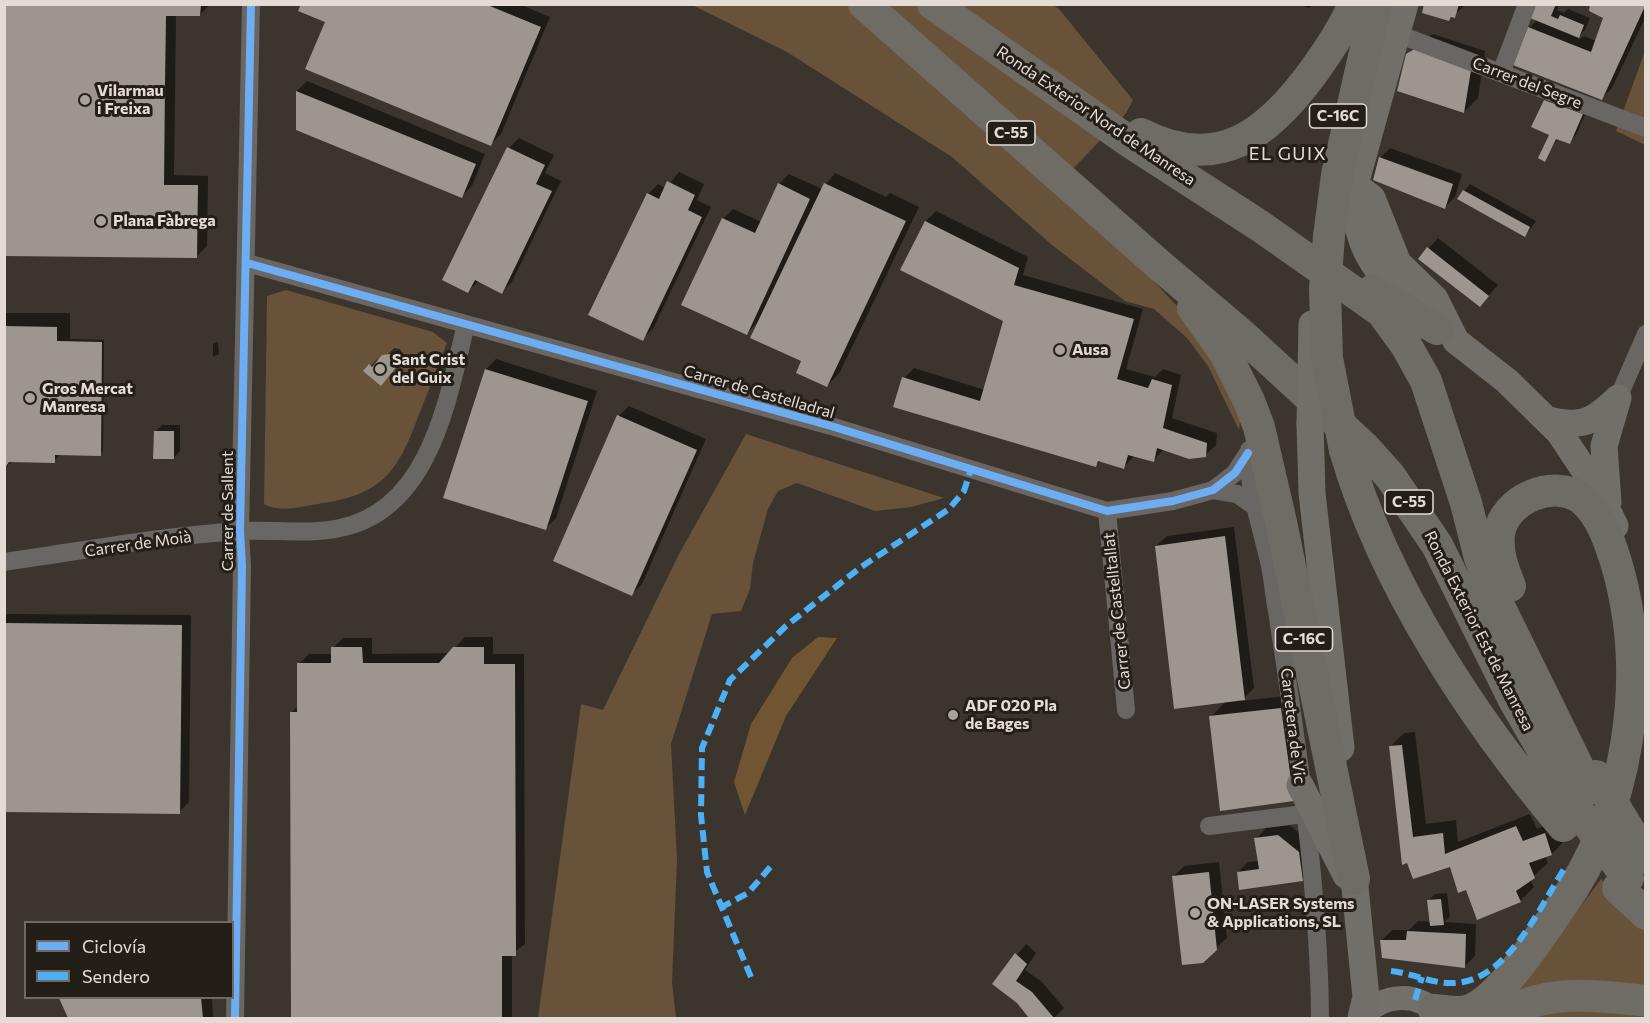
<!DOCTYPE html>
<html>
<head>
<meta charset="utf-8">
<style>
  body { margin:0 }
  #map { position:relative; width:1650px; height:1023px; overflow:hidden; background:#3b352e; font-family:Commissioner,sans-serif }
  canvas { display:block }
  .frame { position:absolute; inset:0; border:6px solid #e4dcd4; pointer-events:none }
  .legend { position:absolute; left:24px; top:921px; width:210px; height:78px; box-sizing:border-box; background:#241e18; border:2px solid #716a63; margin:0; padding:8px 10px; list-style:none; font-size:18px; color:#e4dcd4 }
  .legend li { display:flex; align-items:center; gap:12px; height:30px }
  .legend b { width:30px; border:2px solid #716a63 }
</style>
</head>
<body>
<div id="map">
<canvas width="1650" height="1023"></canvas>
<div class="frame"></div>
<ul class="legend">
<li><b style="height:8px;background:#6dadf4"></b>Ciclovía</li>
<li><b style="height:8px;background:#4cb0f7"></b>Sendero</li>
</ul>
</div>
<script>
const ctx = document.querySelector('canvas').getContext('2d');
ctx.lineJoin = 'round';
function paint(path, color) {
  ctx.fillStyle = color;
  ctx.fill(path, 'evenodd');
}
function strokePath(path, color, width, dash) {
  ctx.strokeStyle = color;
  ctx.lineWidth = width;
  ctx.lineCap = dash ? 'butt' : 'round';
  ctx.setLineDash(dash || []);
  ctx.stroke(path);
}
function label(font, color, halo, rows, align = 'center') {
  ctx.font = font + ' Commissioner,sans-serif';
  ctx.lineWidth = 6;
  ctx.setLineDash([]);
  ctx.textBaseline = 'middle';
  ctx.strokeStyle = halo;
  ctx.fillStyle = color;
  for (const [text, x, y, turn = 0] of rows) {
    ctx.save();
    ctx.translate(x, y);
    ctx.rotate((+turn || 0) * Math.PI / 180);
    ctx.textAlign = isNaN(turn) ? turn : align;
    if (halo) ctx.strokeText(text, 0, 0);
    ctx.fillText(text, 0, 0);
    ctx.restore();
  }
}
paint(new Path2D(`
  M1051,4L1059,9L1133,100L1126,113L1054,189L1150,277L1189,319L1242,406L1239,430L1208,366L1187,338L1154,309L1125,301L1052,245L952,157L787,52L692,5Z
  M1645,51V145L1616,131Z
  M286,290L433,332L447,343C437,368 428,392 418,417C397,474 381,495 318,504C298,507 282,513 264,504L267,296Z
  M746,434L944,498L911,507L875,511L797,483L778,491L768,509L753,563L750,589L741,611L712,614L671,744L677,859L672,983L676,1018H538L581,704L603,710L679,554Z
  M1601,879L1645,926V996L1512,999Z
  M1583,1009L1646,1017L1645,1018H1536L1543,1011Z`), '#68523a');
paint(new Path2D(`
  M818,637L837,638L786,716L745,815L734,782L751,724L792,658Z`), '#715431');
paint(new Path2D(`
  M4,4H210L200,15L176,14L174,175L208,176L207,246L197,256Z
  M302,4H519L550,17L501,134L491,144Z
  M1299,4H1313L1309,8Z
  M1426,4H1466L1449,20Z
  M1537,4H1559L1557,10L1564,13L1568,9L1590,18L1585,30L1577,38L1580,39L1584,36L1596,41L1605,17L1646,4V16L1612,88L1602,98L1529,28L1538,19Z
  M1433,34L1485,51L1478,98L1464,112L1407,55L1421,40Z
  M307,81L485,154L472,186L461,197L297,129V91Z
  M1552,95L1588,108L1576,135L1569,142L1558,138L1544,160L1551,134L1546,101Z
  M519,138L554,155L545,173L561,181L512,282L502,292L479,281L468,291L509,148Z
  M1390,148L1462,174L1455,197L1445,207L1380,158Z
  M679,172L704,184L697,200L711,207L653,329L642,339L648,194L658,184L666,188Z
  M835,173L886,197L890,193L919,207L840,372L827,386L760,320L746,334L723,219L733,209L762,222L779,184L789,174L822,189Z
  M1470,184L1536,221L1531,228L1525,235L1464,191Z
  M936,211L1028,257L1023,275L1143,309L1126,369L1155,377L1163,369L1181,375L1172,418L1217,433L1216,445L1205,455L1164,449L1153,461L1135,455L1124,467L1101,461L1096,465L904,378L914,368L985,390L1005,320L902,269L926,221Z
  M1438,238L1498,285L1480,305L1420,258Z
  M4,313H70V339L104,340L103,451L100,454H61L54,461H12L4,468Z
  M216,342H218L219,354L213,357V344Z
  M394,348L400,349L403,355L387,377L366,371L377,359L380,362Z
  M496,359L597,391L556,518L546,528L486,369Z
  M629,406L706,439L642,584L632,594L619,416Z
  M162,425H180V451L174,458L155,432Z
  M1234,527L1254,688L1241,701L1294,695V800L1211,717L1227,700L1156,546L1167,536Z
  M4,614L191,615L189,802L179,812L4,810Z
  M465,637H493V654H524L525,944L512,954V1018H292L291,713L299,705V664L309,654H333V648L343,638H372V654L450,653Z
  M1415,732L1426,824L1456,820L1458,842L1530,814L1537,829L1559,820L1565,840L1552,854L1545,856L1548,863L1530,879L1534,887L1520,901L1467,888L1450,866L1414,878L1390,747L1404,733Z
  M1289,825L1309,841L1312,869L1302,879L1238,872L1248,862L1259,861L1256,839L1266,828Z
  M1219,862L1227,938L1216,948L1174,876L1184,866Z
  M1447,893L1450,917L1444,922L1476,924L1475,956L1465,966L1382,940L1392,930H1409L1418,921L1431,922L1428,901L1435,894Z
  M1026,944L1036,953L1025,970L1042,982L1064,1008L1054,1018H1031L1018,1002L994,984Z
  M61,998H212L213,1018H69Z`), '#0007');
paint(new Path2D(`
  M4,4H201L200,16H166L165,83L164,185H198L197,258L4,256Z
  M301,4H485L541,27L491,146L305,69L325,22L298,11Z
  M1424,4H1459L1455,18L1451,17L1449,21L1422,13Z
  M1536,4H1556L1551,16L1558,19L1560,15L1584,25L1579,38L1530,18Z
  M1590,4H1646L1602,100L1513,65L1528,27L1591,52L1603,18L1589,11Z
  M1418,47L1472,64L1464,113L1397,91L1406,54Z
  M296,91L476,164L462,198L296,130Z
  M1544,100L1583,114L1570,144L1556,139L1545,162L1538,158L1549,135L1531,127Z
  M507,147L545,165L536,184L552,191L502,294L475,280L468,293L442,280Z
  M1379,157L1453,184L1445,209L1373,180Z
  M667,181L695,195L688,210L702,217L643,341L588,315L647,193L659,199Z
  M778,183L810,199L747,335L681,305L722,218L755,233Z
  M824,183L906,221L827,387L796,373L801,361L750,338Z
  M1463,190L1530,227L1525,237L1457,199Z
  M925,221L1019,268L1014,285L1134,319L1117,379L1148,388L1152,379L1172,385L1163,428L1207,443L1206,457L1189,459L1157,448L1154,462L1128,455L1124,469L1098,461L1096,467L893,407L902,377L980,401L1003,321L900,270Z
  M1427,247L1489,296L1480,307L1418,259Z
  M4,326L57,327V341L102,342L101,456L55,455V463L9,462L4,469Z
  M390,354L396,358L397,366L381,386L363,371L369,364L372,367L382,355Z
  M485,369L588,401L546,530L443,498Z
  M617,415L697,450L632,596L553,561Z
  M154,431H174V459H153Z
  M1225,536L1245,700L1174,709L1155,546Z
  M4,623L182,625L180,814L4,812Z
  M331,647H362L363,663H439L453,647H484V664H515L516,956H502V1018H291L290,712H297V663H331Z
  M1281,708L1294,801L1220,811L1209,716Z
  M1402,745L1413,837L1443,833L1445,854L1516,826L1523,841L1545,833L1552,855L1529,863L1535,878L1516,891L1521,902L1477,920L1466,890L1458,893L1450,867L1413,879L1407,863L1402,865L1389,746Z
  M1278,835L1299,852L1303,881L1239,890L1237,872L1259,869L1254,838Z
  M1209,872L1217,950L1203,963L1182,965L1172,876Z
  M1441,899L1444,925L1430,926L1427,900Z
  M1407,931L1466,934L1465,968L1382,958L1380,940H1406Z
  M1015,953L1027,964L1016,981L1032,992L1054,1018H1029L1017,1003L992,984Z
  M59,998H201L203,1018H68Z`), '#9c968f');
strokePath(new Path2D(`
  M1408,38L1646,128
  M1501,73L1527,4
  M247,263L831,426L1107,511L1173,501L1213,490L1235,473L1248,453
  M1618,398L1646,334
  M1249,450C1247,489 1262,528 1270,566C1273,581 1274,596 1277,611C1297,744 1319,885 1320,1018
  M1213,490L1237,494L1254,506
  M1107,511L1126,710
  M4,562C82,551 161,536 240,531C272,529 308,535 340,528C430,510 448,399 466,324
  M1209,826L1304,814
  M235,1018L242,566L240,531L251,4`), '#696663', 18);
strokePath(new Path2D(`
  M1361,1018C1382,993 1420,990 1441,1018`), '#73706c', 24);
strokePath(new Path2D(`
  M1405,4L1355,185C1353,240 1370,267 1409,305
  M1355,185L1372,198L1398,263L1435,299L1456,341L1507,381L1559,432L1597,489L1615,526
  M1548,420C1582,428 1593,422 1617,399
  M1310,424L1312,493L1341,748
  M1608,502L1604,446L1618,398
  M1300,785L1346,875
  M1352,857L1366,997L1361,1018`), '#726e6a', 27);
strokePath(new Path2D(`
  M864,4L1157,263L1242,335L1364,447L1390,476L1437,545L1513,698L1576,808
  M933,4L1127,140L1260,226L1382,312L1406,345L1426,381L1466,503L1480,558L1500,608L1589,789
  M1141,134C1219,174 1269,133 1314,71C1329,50 1344,28 1354,4
  M1329,236L1337,175L1376,4
  M1372,291L1437,329
  M1193,308L1225,353L1249,401L1259,427L1281,522L1354,879
  M1345,450C1384,585 1473,719 1563,826
  M1618,888L1646,914
  M1434,1010C1445,1011 1459,1014 1470,1010C1501,998 1540,936 1560,908C1629,812 1650,676 1616,562C1609,540 1601,515 1582,499C1554,478 1504,499 1499,534C1497,553 1503,569 1510,586
  M1498,1018C1543,988 1594,995 1646,1001`), '#6f6b65', 32);
strokePath(new Path2D(`
  M1310,424L1312,324`), '#726e6a', 27);
strokePath(new Path2D(`
  M1329,236L1325,289L1327,358L1345,450
  M1596,776L1646,858
  M1576,808L1628,878`), '#6f6b65', 32);
strokePath(new Path2D(`
  M720,908L748,893L772,865
  M1391,971C1412,973 1432,984 1453,983C1508,982 1540,906 1566,866
  M751,977L707,872L701,815L702,748L730,680L786,626L861,567L949,509L964,491L971,469
  M1415,1000L1422,977`), '#4cb0f7', 6, [12, 6]);
strokePath(new Path2D(`
  M247,263L831,426L1107,511L1173,501L1213,490L1235,473L1248,453
  M235,1018L242,566L240,531L251,4`), '#6dadf4', 8);
for (const [x, y, r, color] of [
  [85,100,6,"#a9a29a"],
  [101,221,6,"#a9a29a"],
  [1060,350,6,"#a9a29a"],
  [380,369,6,"#a9a29a"],
  [30,398,6,"#a9a29a"],
  [953,715,6,"#a9a29a"],
  [1195,913,6,"#a9a29a"]
]) {
  const dot = new Path2D();
  dot.arc(x, y, r, 0, 2 * Math.PI);
  ctx.fillStyle = color;
  ctx.fill(dot);
  strokePath(dot, '#241e18', 2);
}
for (const [x, y, w] of [
  [1338,116,57],
  [1011,133,48],
  [1409,502,48],
  [1304,639,57]
]) {
  const box = new Path2D();
  box.roundRect(x - w / 2, y - 12, w, 24, 4.5);
  ctx.fillStyle = '#241e18';
  ctx.fill(box);
  strokePath(box, '#e4dcd4', 1.5);
}
label('bold 15px', '#e4dcd4', null, [
  ["C-16C",1338,116],
  ["C-55",1011,133],
  ["C-55",1409,502],
  ["C-16C",1304,639]
]);
label('16px', '#e4dcd4', '#241e18', [
  ["Carrer del Segre",1527,83,21],
  ["Ronda Exterior Nord de Manresa",1096,116,34],
  ["Carrer de Castelladral",759,392,16],
  ["Carrer de Sallent",228,511,-90],
  ["Carrer de Moià",138,544,-8],
  ["Carrer de Castelltallat",1117,611,-96],
  ["Ronda Exterior Est de Manresa",1479,631,63],
  ["Carretera de Vic",1293,726,83]
]);
label('bold 16px', '#e4dcd4', '#241e18', [
  ["Vilarmau",97,91],
  ["i Freixa",97,109],
  ["Plana Fàbrega",113,221],
  ["Ausa",1072,350],
  ["Sant Crist",392,360],
  ["del Guix",392,378],
  ["Gros Mercat",42,389],
  ["Manresa",42,407],
  ["ADF 020 Pla",965,706],
  ["de Bages",965,724],
  ["ON-LASER Systems",1207,904],
  ["& Applications, SL",1207,922]
], 'left');
ctx.letterSpacing = '1.5px';
label('18px', '#e4dcd4', '#241e18', [
  ["EL GUIX",1288,154]
]);
ctx.letterSpacing = '0px';
</script>
</body>
</html>
